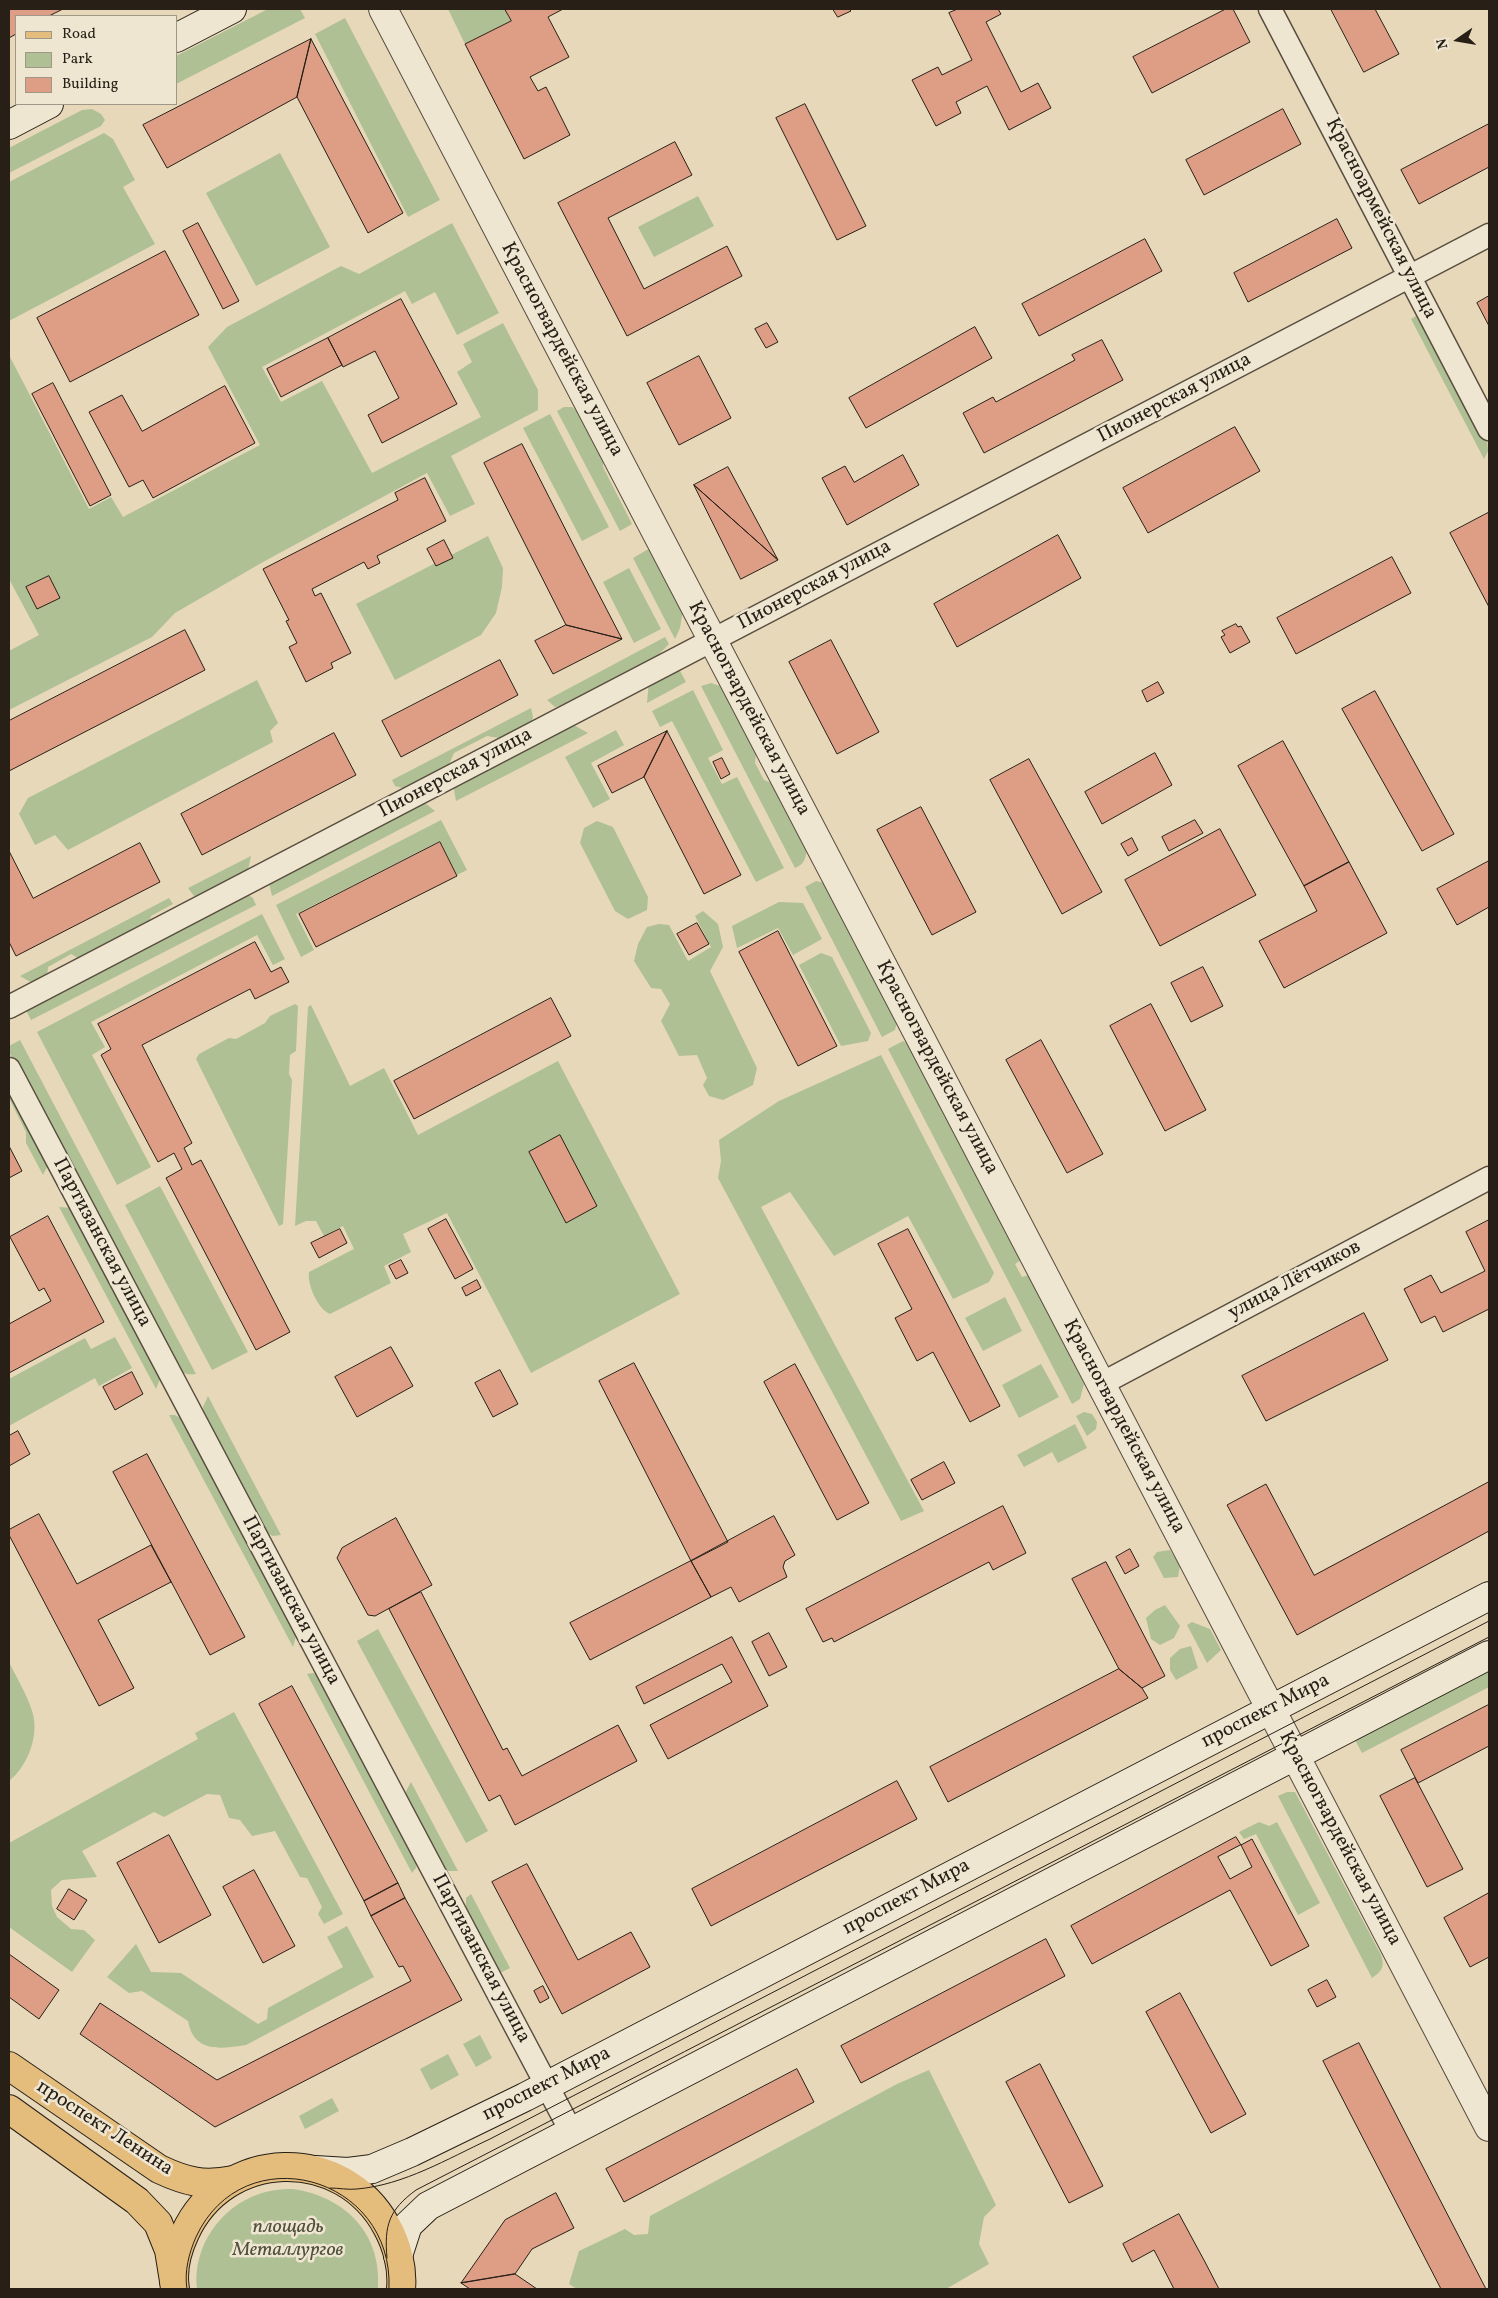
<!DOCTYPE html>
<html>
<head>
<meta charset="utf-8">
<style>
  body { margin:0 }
  #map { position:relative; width:1498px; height:2298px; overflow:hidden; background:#e7d8b9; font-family:Vollkorn,serif }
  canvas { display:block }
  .frame { position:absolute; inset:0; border:10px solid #282017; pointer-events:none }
  .legend { position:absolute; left:15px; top:15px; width:162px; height:90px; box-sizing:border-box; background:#efe6d2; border:1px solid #9f9787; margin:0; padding:6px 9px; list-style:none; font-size:15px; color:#282017 }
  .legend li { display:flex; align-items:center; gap:10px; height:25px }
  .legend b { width:25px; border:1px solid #9f9787 }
  .north { position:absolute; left:1433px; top:15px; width:50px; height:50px; -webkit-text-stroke:4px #efe6d2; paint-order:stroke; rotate:257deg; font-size:14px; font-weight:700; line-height:20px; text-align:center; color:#282017 }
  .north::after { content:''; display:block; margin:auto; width:18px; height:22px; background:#282017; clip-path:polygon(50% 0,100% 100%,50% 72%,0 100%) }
</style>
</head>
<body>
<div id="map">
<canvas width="1498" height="2298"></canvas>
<div class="frame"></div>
<ul class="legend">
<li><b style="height:6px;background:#e4bc7c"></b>Road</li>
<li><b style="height:14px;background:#afc094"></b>Park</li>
<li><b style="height:14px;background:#de9e86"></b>Building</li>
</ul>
<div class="north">N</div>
</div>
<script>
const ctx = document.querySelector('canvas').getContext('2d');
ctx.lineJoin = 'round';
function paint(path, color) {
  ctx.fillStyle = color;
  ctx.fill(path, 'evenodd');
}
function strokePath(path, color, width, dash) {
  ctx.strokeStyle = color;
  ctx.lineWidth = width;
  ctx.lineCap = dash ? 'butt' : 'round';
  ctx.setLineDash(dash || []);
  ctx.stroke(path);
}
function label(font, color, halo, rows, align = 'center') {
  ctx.font = font + ' Vollkorn,serif';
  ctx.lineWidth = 5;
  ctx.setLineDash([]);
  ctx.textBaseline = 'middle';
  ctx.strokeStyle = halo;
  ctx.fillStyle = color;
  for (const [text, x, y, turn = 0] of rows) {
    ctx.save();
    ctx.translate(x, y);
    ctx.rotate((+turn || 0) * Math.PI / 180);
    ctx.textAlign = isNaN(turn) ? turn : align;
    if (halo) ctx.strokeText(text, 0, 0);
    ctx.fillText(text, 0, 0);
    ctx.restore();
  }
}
paint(new Path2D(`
  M268,9H300L305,18L176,84V56Z
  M448,9H505L511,21L465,44Z
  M345,18L440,200L408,217L315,34Z
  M92,109L101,114L105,120L101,126L9,173V148L82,110Z
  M104,133L113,139L135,180L123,187L155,244L9,321V182Z
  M280,153L330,247L256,286L206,193Z
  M698,196L714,226L654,257L638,227Z
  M452,223L499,313L457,335L435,292L412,304L405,291L262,367L281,402L322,381L372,473L481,417L457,372L472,362L463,344L503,323L538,390V410L451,456L475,504L450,516L427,473L263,562L175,613L152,637L9,710V651L39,635L9,579V355L89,509L111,497L123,517L260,445L208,347L227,327L341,266L359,274Z
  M1421,313L1487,439L1488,451L1484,459L1411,319Z
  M564,407H572L579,412L603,456V467L632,524L620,531L557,411Z
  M550,414L609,527L582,541L523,428Z
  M488,536L503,568L502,587L496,613L481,635L395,680L356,604Z
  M652,547L683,609L680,628L675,639L633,558Z
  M629,568L661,629L634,643L603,582Z
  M665,637L669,644L658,655L565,706L555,707L547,700Z
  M679,669L686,682L647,703L649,680Z
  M257,680L278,723L270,731L273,742L68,850L55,835L35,845L19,814L28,798Z
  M711,683L720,686L756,754L755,763L764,780L772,783L807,850C805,860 804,864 795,868L701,686Z
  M693,690L723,750L708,758L722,784L737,777L784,868L756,882L672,721L660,727L652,711Z
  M531,708L533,717L531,725L505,739L487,736L454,753L448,767L406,789L395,786L392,780Z
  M570,723L588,733L456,801L453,784Z
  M616,730L624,745L591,763L610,799L593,808L565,757Z
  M415,802L425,803L435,811L272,896L269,883Z
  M441,820L467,870L457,875L440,841L296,914L314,950L301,957L276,905Z
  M597,821L613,827L648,897L647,910L628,919L615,911L580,843L584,828Z
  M251,856L248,870L200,895L194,896L188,888Z
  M816,881L824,883L897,1022L895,1030L882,1037L805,887Z
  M247,894L253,898L256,905L31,1020L24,1006Z
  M169,898L173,904L151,916L148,927L83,961L71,954L48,967L47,978L34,984L20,976Z
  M779,902L803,903L822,939L793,955L778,928L737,948L732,926Z
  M703,911L718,924L723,947L710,971L757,1068L753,1085L723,1100L709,1096L703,1085L707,1078L697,1055L679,1056L661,1021L670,1004L661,989L651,988L634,961L638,944L647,927L659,924L669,925L688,961L711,947L695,916Z
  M262,914L285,959L273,965L257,935L91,1022L105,1047L92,1055L151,1167L117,1185L37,1032Z
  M821,953L832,957L871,1033L868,1041L841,1046L799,965Z
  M295,1004L298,1006L296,1051L290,1055L289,1074L292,1080L283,1224L279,1226L196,1059L199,1054L229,1038L236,1039L265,1023L270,1016Z
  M311,1005L350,1086L384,1068L418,1135L558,1061L680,1294L531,1373L447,1213L403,1234L411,1252L384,1266L391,1283L330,1314C318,1309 307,1285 309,1272L354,1249L343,1226L324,1236L316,1221H306L295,1226L308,1007Z
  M20,1040L196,1374C186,1375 181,1374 174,1365L9,1052V1046Z
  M903,1041L910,1045L1021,1260L1015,1264L1022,1277L1029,1275L1084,1384L1080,1399L1072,1404L888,1049Z
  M881,1055L994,1273L989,1282L953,1299L908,1216L834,1256L790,1192L761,1207L924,1511L901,1521L718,1178L721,1161L719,1140L779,1101Z
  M9,1083L48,1165L43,1175L26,1143V1132L9,1098Z
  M160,1186L248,1352L212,1370L125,1205Z
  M59,1207L72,1208L160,1371V1379L156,1389Z
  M1005,1297L1022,1331L983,1351L965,1318Z
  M115,1337L132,1368L99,1386L95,1378L9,1426V1379L85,1338L91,1349Z
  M1041,1364L1059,1397L1019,1418L1002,1385Z
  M208,1396L281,1535L273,1536L267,1533L204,1416L203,1407Z
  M1084,1412L1092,1414L1097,1422L1096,1429L1087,1436L1076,1416Z
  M169,1415H175L182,1419L294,1626L296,1636L293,1647Z
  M1075,1424L1087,1448L1058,1463L1052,1452L1024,1467L1017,1455Z
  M1170,1550L1180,1566L1178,1577L1164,1578L1153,1557L1157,1552Z
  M1165,1605L1180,1626L1174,1638L1160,1645L1151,1639L1146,1618L1155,1610Z
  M1192,1622L1210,1629L1221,1650L1207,1663L1187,1625Z
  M378,1629L488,1831L466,1843L357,1641Z
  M1191,1646L1198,1668L1176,1680L1170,1670V1658L1180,1649Z
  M9,1662C16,1677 27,1694 32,1711C40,1734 28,1766 9,1781Z
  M1489,1667V1687L1362,1753L1354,1738Z
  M313,1673L319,1675L417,1860L416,1868L412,1873L307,1674Z
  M234,1712L343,1914L324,1924L318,1914L322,1907L307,1878L300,1877L275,1831L252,1836L240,1820L229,1818L220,1795L207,1794L164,1817L154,1812L82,1851L97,1877L62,1880L51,1890L52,1906L57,1917L71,1929L84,1930L95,1940L72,1972L9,1927V1843L198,1739L195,1733Z
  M411,1782L458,1871H446L404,1795Z
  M1287,1792H1295L1381,1955C1385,1967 1382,1971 1372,1978L1278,1796Z
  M1259,1822L1269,1826L1277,1822L1320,1903L1298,1915L1256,1834L1244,1839L1239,1832Z
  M471,1894L510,1968L498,1974L466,1911V1898Z
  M347,1926L374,1977L246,2045C220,2049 194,2053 188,2021L142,1991L129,1993L107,1977L136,1944L151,1972L181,1973L258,2024L267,2019L268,2008L343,1967L327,1937Z
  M480,2035L492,2058L476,2067L463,2044Z
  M448,2054L459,2075L431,2090L420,2069Z
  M929,2070L996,2205L984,2217L979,2244L989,2264L946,2289H577L569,2284L579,2251L625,2229L634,2235L648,2234L650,2216L897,2084Z
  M332,2098L339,2111L305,2129L299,2116Z
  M293,2189C346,2197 382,2234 378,2289H197C192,2248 220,2207 259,2194C270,2190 282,2189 293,2189Z`), '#afc094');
const building = new Path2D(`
  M9,9H63L49,16H16V34L9,38Z
  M505,9H563L548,17L569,57L530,77L538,91L546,87L570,135L524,159L465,44L511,21Z
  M833,9H849L851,11L838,17Z
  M958,9H998L1001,14L986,22L1021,92L1038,83L1051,108L1009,130L987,86L956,102L961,113L936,126L912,80L938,67L942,75L972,60L949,13Z
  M1226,9H1233L1250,42L1152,93L1133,57Z
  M1331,9H1375L1399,54L1364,72Z
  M311,39L297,97L167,168L143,125Z
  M311,39L403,213L368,233L297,97Z
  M805,104L866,226L837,240L776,118Z
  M1283,109L1301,144L1204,195L1186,160Z
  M1489,124V167L1419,204L1401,170Z
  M675,142L692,175L608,218L644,289L727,246L742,276L627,336L558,203Z
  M1337,219L1352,248L1248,302L1234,273Z
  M198,223L239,301L223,309L183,231Z
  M1145,239L1162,271L1039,336L1022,304Z
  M165,251L199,315L70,382L37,318Z
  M1489,296V326L1477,303Z
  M401,299L457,404L382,443L368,415L399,398L375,351L343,367L328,338Z
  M767,323L778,342L766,348L755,329Z
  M975,327L992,358L866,428L849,398Z
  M328,338L342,365L281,397L267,369Z
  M1102,340L1123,380L984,453L963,413L993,397L996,402L1075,360L1072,355Z
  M699,356L731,418L679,445L647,383Z
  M53,383L111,495L90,506L32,394Z
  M225,386L255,443L153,498L143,480L129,487L89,412L122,395L142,431Z
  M1235,427L1260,471L1148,533L1123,488Z
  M522,444L579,556L622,639L566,625L484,463Z
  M903,455L919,485L847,525L822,478L845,466L854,482Z
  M728,467L778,560L694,485Z
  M425,478L446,521L377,556L380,563L368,569L364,562L312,589L315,596L321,593L351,653L331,663L333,668L306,682L289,647L297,643L286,621L289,620L263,569L398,500L395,493Z
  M694,485L778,560L741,579Z
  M1488,513L1489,515V607L1450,533Z
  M1058,535L1081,578L957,647L934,604Z
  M444,540L453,558L436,566L427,549Z
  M1392,557L1411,593L1296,654L1277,618Z
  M49,576L60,598L37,609L26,587Z
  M1236,624L1238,627L1241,626L1250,642L1230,653L1221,637L1225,635L1222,631Z
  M566,625L622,639L553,674L535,641Z
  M185,630L205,670L9,771V721Z
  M831,640L879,732L837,754L789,662Z
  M500,660L518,695L401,757L382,721Z
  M1158,682L1164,693L1147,702L1142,691Z
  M1375,691L1454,834L1422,851L1342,709Z
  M667,731L644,777L612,793L598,766Z
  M667,731L741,875L704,894L644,777Z
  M334,733L356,775L202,855L181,814Z
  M1283,741L1349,862L1304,886L1238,766Z
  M1155,753L1172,785L1102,824L1085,792Z
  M722,758L730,774L721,779L713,762Z
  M1029,759L1102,892L1062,914L990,780Z
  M921,807L976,912L932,935L877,830Z
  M1195,820L1203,833L1169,851L1162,837Z
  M1220,829L1256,895L1160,946L1125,880Z
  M1132,838L1138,850L1128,856L1121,844Z
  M440,842L457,876L316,947L299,914Z
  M140,843L160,882L16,956L9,942V851L33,898Z
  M1489,861V907L1457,925L1437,889Z
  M1349,862L1387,933L1284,988L1259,941L1317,911L1304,886Z
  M697,923L709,944L689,955L677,934Z
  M778,931L837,1046L798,1066L739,952Z
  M255,942L271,972L281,967L289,982L255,999L250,989L142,1045L192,1143L184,1148L189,1158L192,1165L201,1160L290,1332L256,1350L166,1178L182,1169L174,1153L158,1162L101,1055L111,1049L98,1024Z
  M1203,967L1223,1006L1191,1022L1171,983Z
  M551,998L571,1036L414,1119L394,1081Z
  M1151,1004L1206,1110L1165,1131L1110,1026Z
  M1041,1040L1103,1154L1067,1173L1006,1060Z
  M560,1135L597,1206L566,1223L529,1152Z
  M9,1146L22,1171L9,1178Z
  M48,1216L104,1322L9,1373V1324L51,1301L44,1288L39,1291L10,1237Z
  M446,1219L473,1269L455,1279L428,1229Z
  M1489,1220V1309L1443,1332L1435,1316L1421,1323L1404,1289L1431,1275L1441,1293L1485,1271L1466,1232Z
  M340,1229L347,1243L319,1258L311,1243Z
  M908,1229L1000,1406L970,1422L933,1352L917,1361L895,1318L912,1309L878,1244Z
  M401,1260L408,1273L396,1279L389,1266Z
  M477,1280L481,1288L466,1296L462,1288Z
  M1364,1313L1388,1360L1266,1421L1242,1376Z
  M391,1347L413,1386L357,1417L335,1377Z
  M634,1363L728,1542L691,1561L599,1381Z
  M795,1364L869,1503L837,1520L764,1382Z
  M500,1370L518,1404L493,1417L475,1383Z
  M132,1372L143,1394L115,1410L103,1387Z
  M18,1431L30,1454L9,1466V1436Z
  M147,1454L245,1637L210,1655L113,1472Z
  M944,1462L955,1483L922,1500L911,1480Z
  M1489,1482V1531L1297,1635L1227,1505L1266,1484L1314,1575Z
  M1003,1506L1026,1553L993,1570L989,1562L834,1642L832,1638L823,1642L806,1609Z
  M39,1514L77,1584L151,1545L171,1582L98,1620L134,1688L99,1706L9,1535V1530Z
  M774,1516L795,1555L785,1561L783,1567L787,1577L739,1602L731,1587L711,1597L691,1561Z
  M396,1518L432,1585L375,1616L368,1615L337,1558L342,1548Z
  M1130,1549L1139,1566L1125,1574L1116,1557Z
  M691,1561L711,1597L590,1660L570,1623Z
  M1106,1562L1165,1676L1142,1688L1119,1669L1072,1579Z
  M421,1592L503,1750L507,1748L522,1776L618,1725L637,1761L515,1825L500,1795L489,1801L389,1609Z
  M769,1633L787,1667L769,1676L752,1642Z
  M732,1637L768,1706L668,1759L650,1725L732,1682L722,1664L644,1704L636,1687Z
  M1119,1669L1142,1688L1148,1698L948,1802L930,1767Z
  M292,1686L398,1883L364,1901L259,1704Z
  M1488,1705H1489V1746L1418,1783L1401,1750Z
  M1415,1778L1463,1869L1427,1887L1380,1796Z
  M897,1781L917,1819L711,1926L692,1889Z
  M169,1835L211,1915L159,1943L117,1863Z
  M1236,1837L1241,1845L1252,1839L1309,1946L1271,1966L1230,1890L1092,1964L1071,1926Z
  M1241,1845L1252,1867L1230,1879L1218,1857Z
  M527,1864L578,1960L631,1932L650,1967L562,2014L492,1882Z
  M254,1870L295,1946L263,1963L223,1887Z
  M398,1883L405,1898L371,1916L364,1901Z
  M69,1889L87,1900L74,1920L57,1909Z
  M1489,1893V1957L1470,1967L1444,1918Z
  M405,1898L462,2000L215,2127L80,2034L100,2003L217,2080L411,1981L403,1966L399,1967L371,1916Z
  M1046,1939L1065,1976L861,2083L841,2046Z
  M9,1954L59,1990L39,2019L9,1997Z
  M1327,1980L1336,1997L1317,2007L1308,1990Z
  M543,1986L549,1998L540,2003L534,1991Z
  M1180,1993L1246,2114L1211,2133L1146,2012Z
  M1359,2043L1486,2289H1441L1323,2061Z
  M1040,2064L1103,2186L1069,2203L1006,2082Z
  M797,2069L814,2102L624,2202L606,2169Z
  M556,2193L574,2228L532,2249L515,2274L461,2283L505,2220Z
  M1179,2214L1205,2262L1219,2289H1174L1154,2250L1132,2262L1123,2244Z
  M515,2274L537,2289H470L461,2283Z`);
paint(building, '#de9e86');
strokePath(building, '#282017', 1);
const minor = new Path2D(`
  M1270,9L1489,429
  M9,1007L1489,235
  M9,1069L572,2133
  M1101,1384L1489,1178`);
const tertiary = new Path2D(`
  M383,9L1489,2127`);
const secondary = new Path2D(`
  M176,38L232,9
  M9,125L49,104
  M315,2170L348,2172L372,2169L412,2152L525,2097L1489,1596
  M398,2256L408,2225L428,2206L1489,1655`);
const primary = new Path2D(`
  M9,2066L159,2169C187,2182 203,2186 234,2180
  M9,2109L137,2201L158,2223L169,2250L174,2281`);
const trunk = new Path2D(`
  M175,2289C172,2271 177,2250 185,2233C224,2148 342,2144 387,2227C397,2245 403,2268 401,2289`);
strokePath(minor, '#584e40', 25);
strokePath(tertiary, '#584e40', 30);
strokePath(secondary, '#282017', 30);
strokePath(primary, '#282017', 30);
strokePath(trunk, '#282017', 30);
strokePath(minor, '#efe6d2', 22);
strokePath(tertiary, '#efe6d2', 28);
strokePath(secondary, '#efe6d2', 28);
strokePath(primary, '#e4bc7c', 28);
strokePath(trunk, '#e4bc7c', 28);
strokePath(new Path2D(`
  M330,2188C339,2188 348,2190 357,2189C404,2185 447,2159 490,2139L1489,1621
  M387,2258C384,2225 389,2210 416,2190L1489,1637
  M187,2289C184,2272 189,2253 196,2237C243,2135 394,2175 389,2289`), '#282017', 1);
label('20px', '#282017', '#efe6d2', [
  ["Красноармейская улица",1380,219,63],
  ["Красногвардейская улица",561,350,62],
  ["Пионерская улица",1175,399,-28],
  ["Пионерская улица",815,586,-28],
  ["Красногвардейская улица",748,709,62],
  ["Пионерская улица",456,774,-28],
  ["Красногвардейская улица",936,1068,62],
  ["Партизанская улица",101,1243,62],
  ["улица Лётчиков",1295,1281,-28],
  ["Красногвардейская улица",1123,1427,62],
  ["Партизанская улица",290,1601,62],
  ["проспект Мира",1266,1712,-27],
  ["Красногвардейская улица",1339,1839,62],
  ["проспект Мира",907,1898,-28],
  ["Партизанская улица",480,1959,62],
  ["проспект Мира",547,2085,-27],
  ["проспект Ленина",104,2129,33]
]);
label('italic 20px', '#50503c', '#efe6d2', [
  ["площадь",288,2228],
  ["Металлургов",288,2251]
]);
</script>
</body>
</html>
